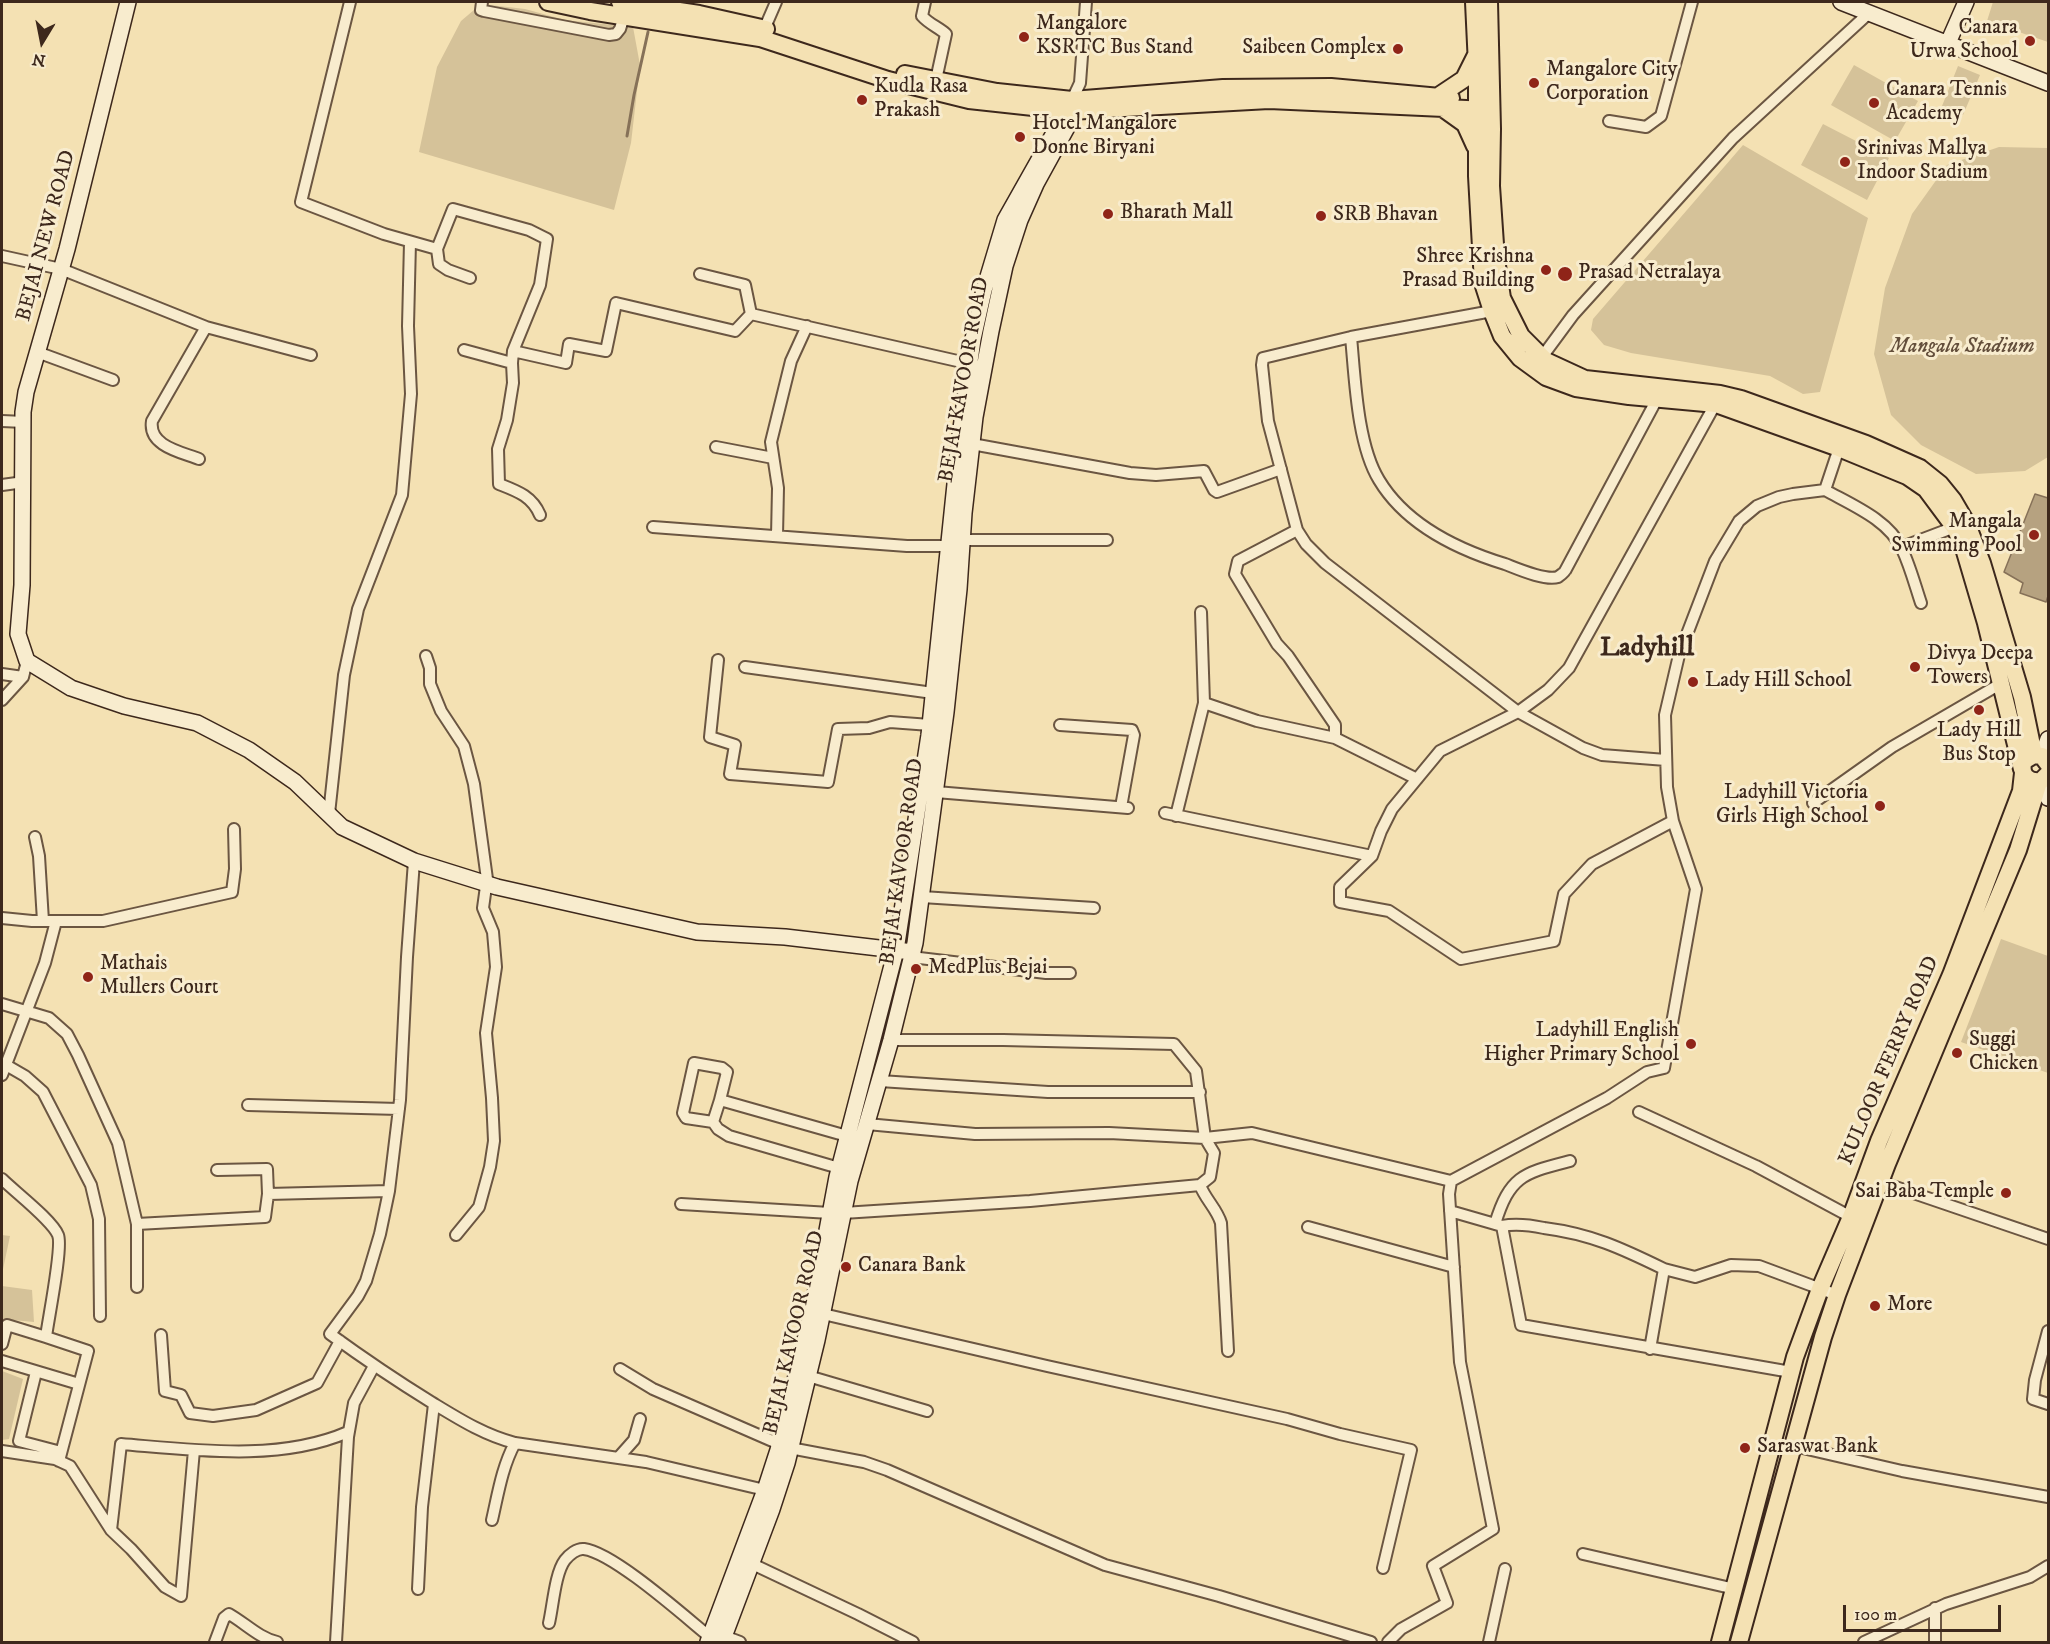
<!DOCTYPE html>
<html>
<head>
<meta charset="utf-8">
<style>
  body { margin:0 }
  #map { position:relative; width:2050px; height:1644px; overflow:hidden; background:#f4e1b3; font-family:"IM FELL DW Pica",serif }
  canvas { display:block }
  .frame { position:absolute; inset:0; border:3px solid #3d281c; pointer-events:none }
  .north { position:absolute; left:12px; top:12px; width:60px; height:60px; -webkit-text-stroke:4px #f8ecce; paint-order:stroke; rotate:190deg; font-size:16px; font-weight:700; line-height:24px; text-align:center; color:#3d281c }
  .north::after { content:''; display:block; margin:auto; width:21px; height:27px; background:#3d281c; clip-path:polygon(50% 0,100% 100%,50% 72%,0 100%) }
  .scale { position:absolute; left:1843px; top:1605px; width:158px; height:27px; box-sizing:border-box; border:3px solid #3d281c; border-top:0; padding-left:8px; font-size:18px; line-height:21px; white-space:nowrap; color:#3d281c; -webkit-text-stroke:4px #f8ecce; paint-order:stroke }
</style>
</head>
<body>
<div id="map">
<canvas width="2050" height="1644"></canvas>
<div class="frame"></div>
<div class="north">N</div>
<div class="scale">100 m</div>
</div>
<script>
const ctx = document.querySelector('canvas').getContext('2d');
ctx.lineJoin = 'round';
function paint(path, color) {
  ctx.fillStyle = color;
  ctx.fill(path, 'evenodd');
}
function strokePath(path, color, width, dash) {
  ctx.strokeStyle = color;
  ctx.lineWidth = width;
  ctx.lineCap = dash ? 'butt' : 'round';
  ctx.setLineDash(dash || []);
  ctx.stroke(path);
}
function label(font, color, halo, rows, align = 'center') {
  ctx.font = font + ' "IM FELL DW Pica",serif';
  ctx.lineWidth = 6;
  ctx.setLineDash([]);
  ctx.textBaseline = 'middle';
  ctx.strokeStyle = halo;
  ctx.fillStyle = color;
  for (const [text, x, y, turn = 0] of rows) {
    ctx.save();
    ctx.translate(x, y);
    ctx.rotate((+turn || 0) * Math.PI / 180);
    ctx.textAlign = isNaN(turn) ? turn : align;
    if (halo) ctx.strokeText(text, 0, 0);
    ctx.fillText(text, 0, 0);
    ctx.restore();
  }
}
paint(new Path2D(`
  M1993,2H2048V42L1987,21Z
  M481,4L525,9L565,20L633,27L640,65L631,143L614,210L419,152L437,67L461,21Z
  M1854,65L1918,101L1895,141L1831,105Z
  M1958,66L1980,75L1963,115L1942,106Z
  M1823,124L1889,158L1867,200L1801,165Z
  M1743,145L1868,218L1820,392L1803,394L1770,376L1631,353L1604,345L1591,330L1593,319Z
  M1999,147L2048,148V457L2025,471L1976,474L1921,445L1891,415L1874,354L1885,288L1912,214L1947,165Z
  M2001,939L2048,956V1073L1961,1042Z
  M2,1235L10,1236L2,1274Z
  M2,1286L32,1290L34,1322L2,1319Z
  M2,1371L23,1379L9,1439L2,1440Z`), '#d5c299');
const water = new Path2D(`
  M2035,494L2048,498V596L2046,602L2020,593L2023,583L2004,572Z`);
paint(water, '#b6a280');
strokePath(water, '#867158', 1.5);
strokePath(new Path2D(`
  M627,136L634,95L648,32`), '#867158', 3);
const street = new Path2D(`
  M350,2L301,202L384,234L437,249
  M482,2L481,10L484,11L609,35L616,34L620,29L624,16
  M925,2L922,16C929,24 938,27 946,34L936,80
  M763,32L776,2
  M1072,100L1080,83L1086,2
  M1609,121L1646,127L1661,116L1692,2
  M2,256L61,269L206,327L311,355
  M700,274L745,285L751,314L975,365
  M1492,311L1351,337L1263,358L1262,365L1268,421L1297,530L1306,544L1325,563L1518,712L1583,748L1602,755L1666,760
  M1351,337C1355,378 1357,444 1379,480C1406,525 1456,549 1505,564C1518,569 1545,581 1558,577C1558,577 1565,572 1565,571L1657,399
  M464,350L512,363L513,351L540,285L547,239L529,230L453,209L437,249L439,264L448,270L470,278
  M513,351L566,363L569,344L606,351L616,303L735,331L751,314
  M37,352L113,380
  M1542,357L1573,315L1733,138L1869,13
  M512,363L513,383L507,420L498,449L499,484C517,491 532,496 540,515
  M2,421L24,422
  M972,444L1130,473L1156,475L1204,471L1214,490L1217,492L1281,469
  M716,447L773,458
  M199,459C181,452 148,446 152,421L206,327
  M2,485L24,482
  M1825,490C1852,505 1889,520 1902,549C1910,566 1915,585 1921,603
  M653,527L907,546H948
  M1297,530L1238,561L1235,574L1277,644L1288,656L1335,725V738
  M777,536L778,488L771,442L791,361L807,326
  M962,540H1107
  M1902,547L1960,525
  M426,656L430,668V684L441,711L464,746L474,784L487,879L483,908L493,932L496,967L486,1033L492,1098L494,1141L490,1167L479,1207L456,1235
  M718,660L710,737L735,745L730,774L828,782L838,729L869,728L890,722L930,725
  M745,667L933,693
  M2,674L23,677
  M2,700L23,677L27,661
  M1204,703L1257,721L1335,738L1417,779
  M1060,725L1132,730L1134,735L1121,807
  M936,792L1128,808
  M1813,803L1892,747L1995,687L2001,688
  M1165,813L1372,856
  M329,814L344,675L358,609L402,495L411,394L408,326L410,242
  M1176,816L1204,703L1201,612
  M1673,821L1592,864L1564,894L1554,941L1461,959L1389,911L1340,902V887L1372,856L1381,831L1392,809L1440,751L1518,712L1548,690L1569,668L1717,401
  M35,837L39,856L43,921
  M414,861L407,957L400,1100L389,1191L380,1234L366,1281L358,1296L330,1334C363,1358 397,1381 431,1402C459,1419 484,1435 515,1443L646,1462L765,1490
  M922,897L1094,908
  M2,918L32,921H103L232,892L235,869L234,829
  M911,957L1046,973H1070
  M2,1004L49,1018L67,1034L78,1055L118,1143L137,1224V1287
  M6,1065L25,1076L43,1092L91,1185L99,1219L100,1316
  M2,1075L45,963L56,921
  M880,1081L1048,1092H1200
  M248,1105L399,1109
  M1639,1112L1756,1166L1851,1217
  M713,1122L720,1100
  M867,1124L975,1134L1109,1133L1205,1138L1252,1133L1451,1181
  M839,1168L729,1136L718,1129L713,1122L686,1118L683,1113L694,1063L722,1068L727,1072L720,1100L847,1136
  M217,1170L267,1169L268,1194
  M2,1179C15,1192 52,1220 58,1235C63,1247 48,1320 46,1337L88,1351L59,1461
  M1881,1182L2048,1239
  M1200,1185C1205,1199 1217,1209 1221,1223L1228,1351
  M681,1204L830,1213
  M1450,1211L1502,1226
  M843,1213L1030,1201L1200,1185L1210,1177L1214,1153L1205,1138L1196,1071L1174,1044L1003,1040H891
  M137,1224L265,1217L268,1194L389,1191
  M1495,1224C1510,1175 1524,1173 1570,1161
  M1308,1227L1454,1267
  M1664,1269L1695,1277L1731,1265L1759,1266L1837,1295
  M823,1314L1047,1366L1287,1419L1340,1434L1411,1450L1383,1568
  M2048,1331L2035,1380L2033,1399L2048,1404
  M161,1335L165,1391L181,1395L190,1413L213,1416L256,1410L317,1383L340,1341
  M2,1344L7,1325L46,1337
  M1650,1349L1664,1269C1621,1248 1591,1234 1544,1228C1530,1225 1517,1223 1502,1226L1521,1325L1791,1372
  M2,1361L79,1384
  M620,1369L653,1389L777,1443L778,1450
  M36,1372L19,1441L61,1452
  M808,1376L927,1411
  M1794,1446L1902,1471L2048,1497
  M790,1448L864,1462L887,1470L1105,1565L1219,1596L1371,1642
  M2,1451L55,1459L70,1466L111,1530L131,1549L165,1587L181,1596L194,1450
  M618,1458L634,1440L640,1419
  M492,1520C498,1494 502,1467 515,1443
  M111,1530L121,1444C194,1450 279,1462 348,1432
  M1583,1554L1735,1589
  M746,1561L858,1614L913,1642
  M418,1589L422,1507L434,1404
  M549,1623C553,1606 555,1573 565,1560C569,1555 577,1548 584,1549C614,1553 684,1616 710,1637
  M724,1636L740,1642
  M215,1642L224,1618L229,1614C245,1623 259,1638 277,1642
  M336,1642L348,1437L354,1403L374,1366
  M1388,1642L1401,1629L1447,1603L1433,1566L1493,1529L1460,1362L1449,1194L1451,1181L1607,1098L1647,1072L1664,1068L1696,889L1673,821L1667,787L1665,715L1679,655L1715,561L1739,521L1757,506L1779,497L1793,494L1825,490L1839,448
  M1489,1642L1505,1569
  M1864,1642L1946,1604L2030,1577L2048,1566
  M1935,1642V1608`);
const secondary = new Path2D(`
  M128,2L67,249L26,392L23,412L22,585L18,634L27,661L71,688L124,706L197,723L249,750L295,782L342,827L414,861L497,887L697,932L785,937L913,952
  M1841,2L2048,83
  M1948,43L1966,2
  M2042,756L2048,739
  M2040,781L2048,798
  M708,1642L765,1490L778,1450L812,1311L837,1177L896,950L929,735L960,436L973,339L984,290L1005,220L1071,103
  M722,1642L772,1509L787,1463L817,1340L850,1181L891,1040L915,943L946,712L959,589L964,513L975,417L991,331L1005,266L1020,220L1036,184L1081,102`);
const primary = new Path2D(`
  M548,2L590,11L760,38L888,80L969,100L1070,111L1269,100L1488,110
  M620,2L699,14L766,29
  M1474,2L1477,65V176L1483,283L1492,311L1502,336L1520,358L1546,377L1576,388L1629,396L1716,404L1839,448L1907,476L1926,489L1955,528L1963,545L1986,623L2022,769
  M1489,2L1492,129L1491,186L1496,259L1502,298L1521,336L1546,361L1585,379L1720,394L1741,399L1866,444L1920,468L1940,484L1953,500L1967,524L1982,563L2022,697L2034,755
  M905,74L997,92L1072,100L1223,88L1331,87L1451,98
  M1437,97L1464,79L1476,55
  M1444,109L1465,124L1475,146
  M2048,764L2042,756L2034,755L2024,761C2019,774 2028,783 2041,781L2048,774
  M1720,1642L1795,1357L1820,1289L1851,1217L1879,1141L1951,975L2021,791L2023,773
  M1739,1642L1823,1337L1837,1295L1887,1164L2018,850L2039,782`);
strokePath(street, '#6b5642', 14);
strokePath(secondary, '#3d281c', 18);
strokePath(primary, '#3d281c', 20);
strokePath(street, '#f8ecce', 10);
strokePath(secondary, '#f8ecce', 15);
strokePath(primary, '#f4e1b3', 16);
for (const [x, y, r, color] of [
  [1024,37,6,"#8f2418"],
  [2030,41,6,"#8f2418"],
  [1398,49,6,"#8f2418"],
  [1534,83,6,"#8f2418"],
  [862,100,6,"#8f2418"],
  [1874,103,6,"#8f2418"],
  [1020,137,6,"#8f2418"],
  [1845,162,6,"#8f2418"],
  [1108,214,6,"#8f2418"],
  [1321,216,6,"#8f2418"],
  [1546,270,6,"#8f2418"],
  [1565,274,8,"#8f2418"],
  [2034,535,6,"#8f2418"],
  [1915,667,6,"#8f2418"],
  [1693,682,6,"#8f2418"],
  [1979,710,6,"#8f2418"],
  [1880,806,6,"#8f2418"],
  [916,969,6,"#8f2418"],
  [88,977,6,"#8f2418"],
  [1691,1044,6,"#8f2418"],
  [1957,1053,6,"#8f2418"],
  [2006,1193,6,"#8f2418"],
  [846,1267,6,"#8f2418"],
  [1875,1306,6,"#8f2418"],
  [1745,1448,6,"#8f2418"]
]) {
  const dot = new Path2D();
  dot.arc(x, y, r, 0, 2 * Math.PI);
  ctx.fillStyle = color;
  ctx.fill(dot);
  strokePath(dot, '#f8ecce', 2);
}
label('21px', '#3d281c', '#f8ecce', [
  ["Mangalore",1036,25],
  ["KSRTC Bus Stand",1036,49],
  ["Canara",2018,29,"right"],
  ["Urwa School",2018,53,"right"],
  ["Saibeen Complex",1386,49,"right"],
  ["Mangalore City",1546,71],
  ["Corporation",1546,95],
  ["Kudla Rasa",874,88],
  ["Prakash",874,112],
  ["Canara Tennis",1886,91],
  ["Academy",1886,115],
  ["Hotel Mangalore",1032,125],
  ["Donne Biryani",1032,149],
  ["Srinivas Mallya",1857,150],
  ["Indoor Stadium",1857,174],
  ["Bharath Mall",1120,214],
  ["SRB Bhavan",1333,216],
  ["Shree Krishna",1534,258,"right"],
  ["Prasad Building",1534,282,"right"],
  ["Prasad Netralaya",1578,274],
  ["Mangala",2022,523,"right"],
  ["Swimming Pool",2022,547,"right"],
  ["Divya Deepa",1927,655],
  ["Towers",1927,679],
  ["Lady Hill School",1705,682],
  ["Lady Hill",1979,732,"center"],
  ["Bus Stop",1979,756,"center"],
  ["Ladyhill Victoria",1868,794,"right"],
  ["Girls High School",1868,818,"right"],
  ["Mathais",100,965],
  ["Mullers Court",100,989],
  ["MedPlus Bejai",928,969],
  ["Ladyhill English",1679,1032,"right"],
  ["Higher Primary School",1679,1056,"right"],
  ["Suggi",1969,1041],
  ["Chicken",1969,1065],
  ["Sai Baba Temple",1994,1193,"right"],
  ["Canara Bank",858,1267],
  ["More",1887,1306],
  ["Saraswat Bank",1757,1448]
], 'left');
label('21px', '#3d281c', '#f8ecce', [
  ["BEJAI NEW ROAD",47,236,-75],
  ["BEJAI KAVOOR ROAD",965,380,-80],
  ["BEJAI KAVOOR ROAD",903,862,-82],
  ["KULOOR FERRY ROAD",1890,1061,-67],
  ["BEJAI KAVOOR ROAD",795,1333,-77]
]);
label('italic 21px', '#634e3b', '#f8ecce', [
  ["Mangala Stadium",1962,348]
]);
label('bold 27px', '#3d281c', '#f8ecce', [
  ["Ladyhill",1647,649]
]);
</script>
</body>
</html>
